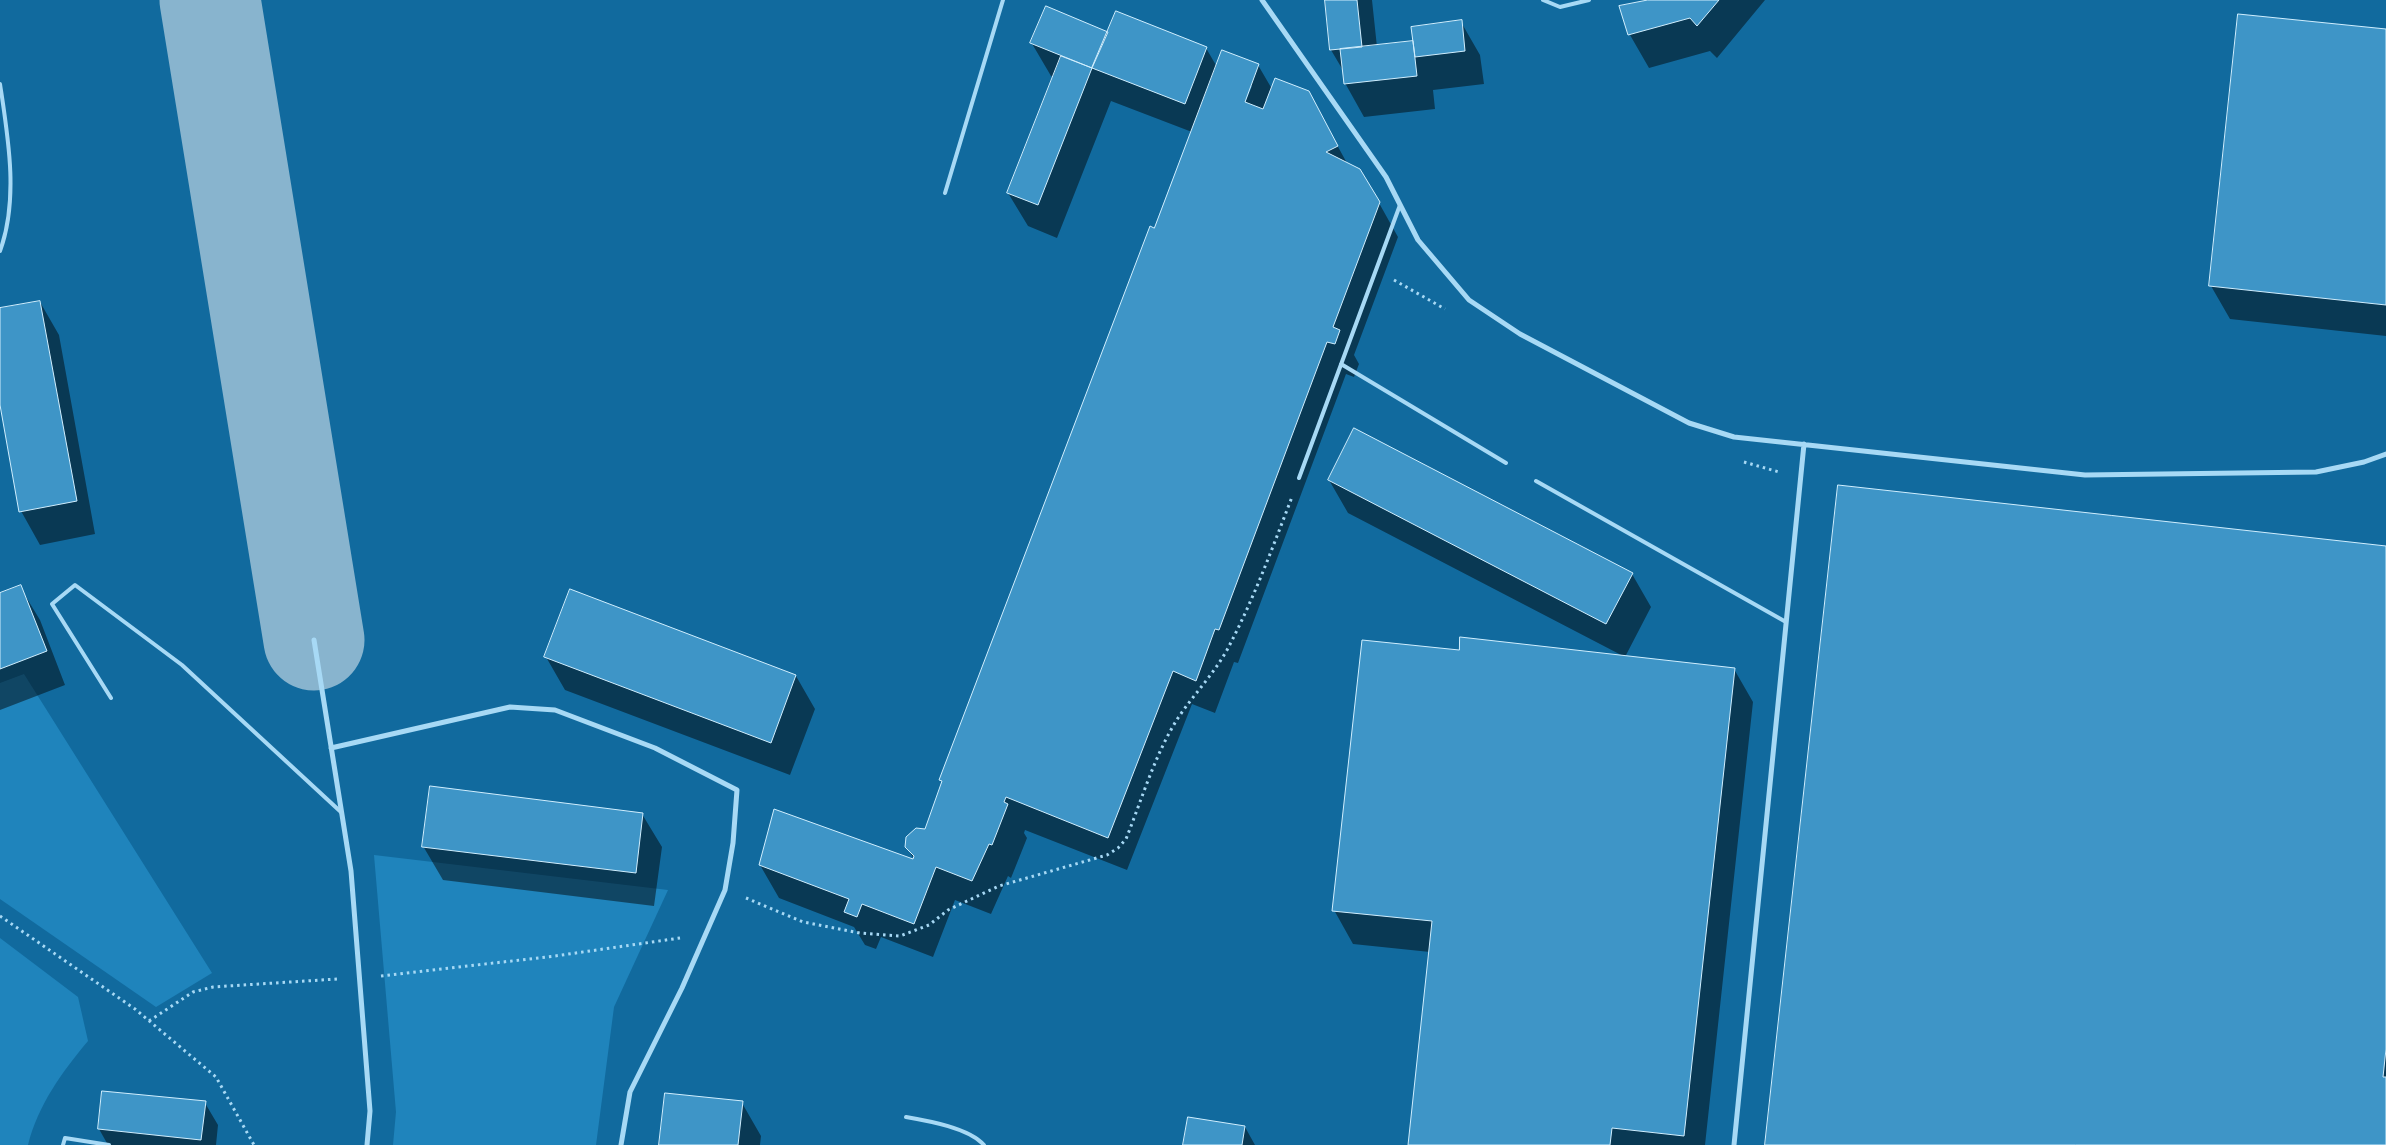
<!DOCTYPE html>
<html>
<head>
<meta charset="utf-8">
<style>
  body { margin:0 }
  canvas { display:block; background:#116a9e }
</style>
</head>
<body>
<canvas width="2386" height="1145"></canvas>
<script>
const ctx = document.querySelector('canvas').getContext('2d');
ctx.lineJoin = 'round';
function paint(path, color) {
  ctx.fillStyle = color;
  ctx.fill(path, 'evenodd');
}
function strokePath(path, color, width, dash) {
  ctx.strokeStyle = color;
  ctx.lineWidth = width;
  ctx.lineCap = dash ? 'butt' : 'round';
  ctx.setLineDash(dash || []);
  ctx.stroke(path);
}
paint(new Path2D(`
  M24,674L212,973L156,1007L0,899V683Z
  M374,855L668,890L614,1007L596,1145H393L396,1112Z
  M0,938L78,997L88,1041C62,1072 38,1105 28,1145H0Z`), '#1f84bc');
paint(new Path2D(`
  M1326,0H1372L1377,47L1414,42L1461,22L1480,55L1484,84L1433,90L1435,109L1364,117L1345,83L1344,72L1331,50Z
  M1654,0H1765L1717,58L1710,51L1649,68L1630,35Z
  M2386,31V336L2230,319L2211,286Z
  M1109,33L1206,48L1217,67L1258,65L1272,89L1308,92L1348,165L1379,203L1398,237L1354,355L1359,364L1354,377L1346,374L1238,663L1234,662L1215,713L1192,704L1127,870L1025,830L1024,833L1027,838L1011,878L1008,876L991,914L955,900L933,957L881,937L876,949L865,945L854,927L779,898L760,865L915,861L907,847L926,830L943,784L941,780L1192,132L1111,101L1057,238L1028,226L1008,193L1054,77L1051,76L1031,42ZM1250,86H1252L1243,108L1241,107Z
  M40,302L59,335L95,534L40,545L21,511L0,398V309Z
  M1329,480L1632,574L1651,607L1625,657L1734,669L1753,702L1705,1145H1409L1430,952L1353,944L1334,910L1460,652L1625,657L1348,513Z
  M2386,547V1145H1767Z
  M20,587L40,620L65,685L0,710V595Z
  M571,591L796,676L815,709L790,775L565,690L546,657Z
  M642,814L662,847L654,906L443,880L423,846Z
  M103,1092L205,1103L218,1125L216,1145H108L99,1129Z
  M742,1103L761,1136L760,1145H660Z
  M1245,1127L1255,1145H1184Z`), '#0007');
strokePath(new Path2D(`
  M210,0L314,640`), '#88b4ce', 101);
const building = new Path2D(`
  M1325,0H1357L1362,47L1330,50Z
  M1648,0H1719L1697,26L1690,18L1628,35L1619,6Z
  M1046,6L1108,32L1092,68L1030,43Z
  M1116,11L1207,47L1185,104L1092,68Z
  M2238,14L2386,29V305L2209,286Z
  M1462,20L1465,51L1415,57L1411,27Z
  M1413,41L1417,76L1344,84L1340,49Z
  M1222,50L1259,64L1245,102L1263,109L1275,78L1309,91L1338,146L1326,152L1360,169L1380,202L1333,327L1340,330L1335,344L1327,342L1219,630L1215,629L1196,681L1173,671L1108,838L1006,797L1004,802L1008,804L992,845L989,844L972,881L936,867L914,924L862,904L857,917L844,912L849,899L759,865L774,809L913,859L914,856L905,847L906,837L916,828L925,829L942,781L939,780L1150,226L1154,228Z
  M1061,56L1092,68L1038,205L1007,193Z
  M40,301L77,501L19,512L0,405V308Z
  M1354,428L1633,573L1606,624L1328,480Z
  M1838,485L2386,546V1049L2383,1077H2386V1145H1765Z
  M21,585L47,651L0,669V593Z
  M570,589L796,675L771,743L544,657Z
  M1460,637L1735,668L1684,1136L1612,1128L1610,1145H1408L1432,921L1332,911L1362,640L1459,650Z
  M430,786L643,813L636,873L422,847Z
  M102,1091L206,1101L201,1140L98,1129Z
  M665,1093L743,1101L738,1145H659Z
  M1188,1117L1245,1126L1242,1145H1183Z`);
paint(building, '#3e95c7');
strokePath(building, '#d0eefe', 1);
strokePath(new Path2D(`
  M1394,280L1445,309
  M1744,462L1779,472
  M746,898L803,922L860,933L900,936L929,925L948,910L999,886L1107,855L1118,848L1126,839C1142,799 1155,754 1178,718C1194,694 1213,675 1227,650C1253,601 1272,549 1292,497
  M0,916L135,1009L216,1077L254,1145
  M381,976L555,956L680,938
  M149,1021L193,992L213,987L337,979`), '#a7d9f5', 3, [2.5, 4]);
strokePath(new Path2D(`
  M1543,0L1560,7L1589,0
  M0,84C8,137 19,199 0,251
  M945,193L1003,0
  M1341,364L1506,463
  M1299,478L1400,205
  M1536,481L1786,622
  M111,698L52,604L75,585L182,665L342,813
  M906,1117C929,1121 969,1128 984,1145
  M63,1145L65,1138L109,1145`), '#a7d9f5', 4);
strokePath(new Path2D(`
  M1262,0L1386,177L1418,240L1469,300L1520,334L1689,423L1734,437L2085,475L2316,472L2364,462L2386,454
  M314,640L351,871L370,1111L367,1145
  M331,748L510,707L555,710L655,748L737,790L733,843L725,890L682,988L630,1092L621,1145
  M1734,1145L1804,444`), '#a7d9f5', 5);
</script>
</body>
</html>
